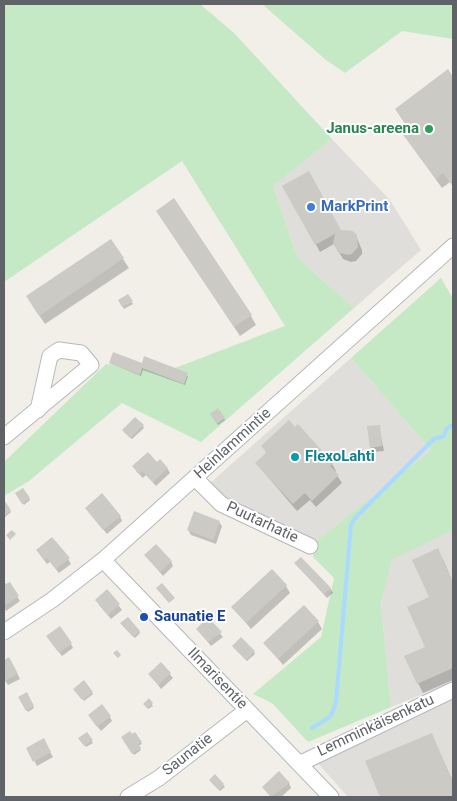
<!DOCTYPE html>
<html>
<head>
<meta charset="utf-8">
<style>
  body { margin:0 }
  #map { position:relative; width:457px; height:801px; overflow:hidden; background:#f1efe8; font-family:Roboto,sans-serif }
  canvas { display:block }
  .frame { position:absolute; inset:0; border:5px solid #5f6368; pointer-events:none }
</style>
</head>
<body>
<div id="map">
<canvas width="457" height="801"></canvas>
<div class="frame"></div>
</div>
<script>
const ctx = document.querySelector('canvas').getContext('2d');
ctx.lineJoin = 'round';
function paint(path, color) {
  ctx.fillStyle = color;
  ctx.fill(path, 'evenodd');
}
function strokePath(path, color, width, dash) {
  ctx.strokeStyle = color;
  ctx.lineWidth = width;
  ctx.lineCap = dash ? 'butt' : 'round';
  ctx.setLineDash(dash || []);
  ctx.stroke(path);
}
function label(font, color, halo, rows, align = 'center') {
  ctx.font = font + ' Roboto,sans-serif';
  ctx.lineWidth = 4;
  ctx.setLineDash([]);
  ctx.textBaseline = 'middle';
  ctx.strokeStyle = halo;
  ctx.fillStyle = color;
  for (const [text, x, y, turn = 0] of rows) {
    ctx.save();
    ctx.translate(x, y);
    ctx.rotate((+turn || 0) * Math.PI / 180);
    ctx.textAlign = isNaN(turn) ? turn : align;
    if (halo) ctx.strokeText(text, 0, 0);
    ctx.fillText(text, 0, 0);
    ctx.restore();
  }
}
paint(new Path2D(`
  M332,139L390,200L421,250L354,308L297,257L273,186Z
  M351,358L431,450L316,541L224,499L209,484Z
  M453,530V682L391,707L381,604L392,558Z
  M453,698V797H348L315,760Z`), '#e0deda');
paint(new Path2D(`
  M4,4H200L234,33L332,139L273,186L297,257L354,308L201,442L122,403L29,481L4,496V462L106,364L175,368L285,326L182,161L4,282Z
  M262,4H453V39L402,31L345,73L326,60Z
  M441,278L453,299V530L392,559L381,604L391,707L308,742L272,703L253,694L321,637L334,578L313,557L316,541L431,450L351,358Z`), '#c5e8c5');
paint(new Path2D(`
  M448,71L453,79V187L450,182L442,188L408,141L402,132L408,128L396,110Z
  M284,186L341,232L356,236L362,250V254L356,261L351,262L343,259L334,244L320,252Z
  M163,220L251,316L256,325L240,336Z
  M111,241L129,268L45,324L33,306Z
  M128,296L133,304L124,309L120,301Z
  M110,363L142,364L188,376L185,385L143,370L141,376Z
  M218,410L225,420L218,425L211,415Z
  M143,426L144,428L132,439L124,432Z
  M379,427L384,451L373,452L371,447Z
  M263,446L332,464L336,471L335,472L342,483L316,507L310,500L297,511L256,463L267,454Z
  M157,463L167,468L170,473L156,486L146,475L143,478L136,471Z
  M23,489L30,500L24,505L17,494Z
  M4,502L11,512L5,517L4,515Z
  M89,512L120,516L122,521L107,534Z
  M219,522L222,526L216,544L191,535L188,530Z
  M37,550L68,559L71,564L59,573L50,562L47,564Z
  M146,556L171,561L173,566L163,576Z
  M443,559L453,583V680L423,693L418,683L426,648L430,598Z
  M296,564L330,588L333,593L327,598Z
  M4,584L5,586L9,584L20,601L6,611L4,607Z
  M286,586L290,593L251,629L233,607Z
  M107,591L122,610L111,619L99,605Z
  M208,619L223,637L211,646L197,629Z
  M318,622L322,629L283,665L265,643Z
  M123,626L139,631L140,633L135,638Z
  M51,641L71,644L73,648L62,656Z
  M233,647L254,652L255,654L247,661Z
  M9,658L20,679L8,685L4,679V661Z
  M161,664L173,678L161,689L150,674Z
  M76,691L92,692L93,694L84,701Z
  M26,694L34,708L28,712L20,697Z
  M149,700L153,706L148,709L144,704Z
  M110,717L112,721L101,731L92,720Z
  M87,733L93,743L86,747L80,738Z
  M135,733L142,744L138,746L141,750L134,755L122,737Z
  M432,735L453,782V797H381L367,762Z
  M43,740L53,757L37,766L28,748Z
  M215,776L225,787L220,791L211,782Z
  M289,783L291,788L281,797H271L263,787Z`), '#0003');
strokePath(new Path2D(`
  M312,728L331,716L336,702L351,525L355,518L434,439L444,436L447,428L453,425`), '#aadaff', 4);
paint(new Path2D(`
  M448,69L453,77L452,185L443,173L436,179L401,132L408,126L395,109Z
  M309,171L341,230L353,231L357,235L358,247L352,254L347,255L338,252L333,243L335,234L315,245L282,186Z
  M174,198L252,315L234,327L156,211Z
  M111,239L124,258L39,316L26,296Z
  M128,294L133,301L122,307L118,300Z
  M113,352L142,363L144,356L188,373L184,384L142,368L140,375L109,363Z
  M218,408L225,418L217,424L210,414Z
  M135,417L144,425L130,438L122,430Z
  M289,420L295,427L298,424L333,463L330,466L339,475L312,501L305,493L293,504L255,463L267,452L261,446Z
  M380,425L382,446L370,448L367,426Z
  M148,452L157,462L160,459L168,468L153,482L142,471L139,474L132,466Z
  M23,488L30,498L22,504L15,493Z
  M102,493L121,516L103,530L85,508Z
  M4,500L11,510L4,516Z
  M194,511L220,521L213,540L187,530Z
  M12,530L16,534L10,540L6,535Z
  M52,537L70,558L56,569L47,558L44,560L36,550Z
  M156,544L172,561L160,572L144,555Z
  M438,548L453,583V668L417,684L404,656L425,647L407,607L429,597L412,560Z
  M301,557L331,588L324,594L294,563Z
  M272,569L287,585L246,623L231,607Z
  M4,582L6,584L10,582L19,596L4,606Z
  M162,583L175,598L169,603L156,588Z
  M107,589L120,604L108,615L95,600Z
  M304,605L319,621L278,659L263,643Z
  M128,617L140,631L133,637L120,623Z
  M208,617L222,632L208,642L196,629Z
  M60,626L72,643L59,653L46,636Z
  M241,637L255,651L246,660L232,646Z
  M117,650L121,655L118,658L113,653Z
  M9,657L18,674L4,681V660Z
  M161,662L171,673L158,685L148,674Z
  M84,680L93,692L82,700L73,689Z
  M27,692L34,706L26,711L18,697Z
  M149,698L153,703L147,708L143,704Z
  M102,704L111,716L97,727L88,715Z
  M130,731L132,734L135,732L142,742L138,744L141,748L132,754L121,737Z
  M87,732L93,740L84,746L78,738Z
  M432,733L453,783V797H380L365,761Z
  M44,738L51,752L33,762L26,748Z
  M279,771L290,783L271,797L262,787Z
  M215,774L224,784L219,790L209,780Z`), '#cccac5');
const minor = new Path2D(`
  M4,437L91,365L81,353L59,350L50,356L38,410
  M195,478L221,504L310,546
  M103,560L331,797
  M4,632L52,600L103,560L453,246
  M299,764L453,690
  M128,797L159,778L247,710`);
strokePath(minor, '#b5b8bc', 17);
strokePath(minor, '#fff', 15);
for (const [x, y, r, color] of [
  [429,129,5,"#2e9e5b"],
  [311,207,5,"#3f7fe0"],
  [295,457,5,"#0f9aa8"],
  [144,617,5,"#1a4fb4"]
]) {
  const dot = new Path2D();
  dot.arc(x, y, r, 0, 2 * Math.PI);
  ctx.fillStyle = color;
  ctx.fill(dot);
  strokePath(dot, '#fff', 2);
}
label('bold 15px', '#27864d', '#fff', [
  ["Janus-areena",419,129]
], 'right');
label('bold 15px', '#366cbe', '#fff', [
  ["MarkPrint",321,207]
], 'left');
label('15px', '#5f6368', '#fff', [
  ["Heinlammintie",233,444,-42],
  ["Puutarhatie",262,523,25],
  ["Ilmarisentie",217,679,46],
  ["Lemminkäisenkatu",376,726,-25],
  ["Saunatie",188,755,-38]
]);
label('bold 15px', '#0d838f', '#fff', [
  ["FlexoLahti",305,457]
], 'left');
label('bold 15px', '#164399', '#fff', [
  ["Saunatie E",154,617]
], 'left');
</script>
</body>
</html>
